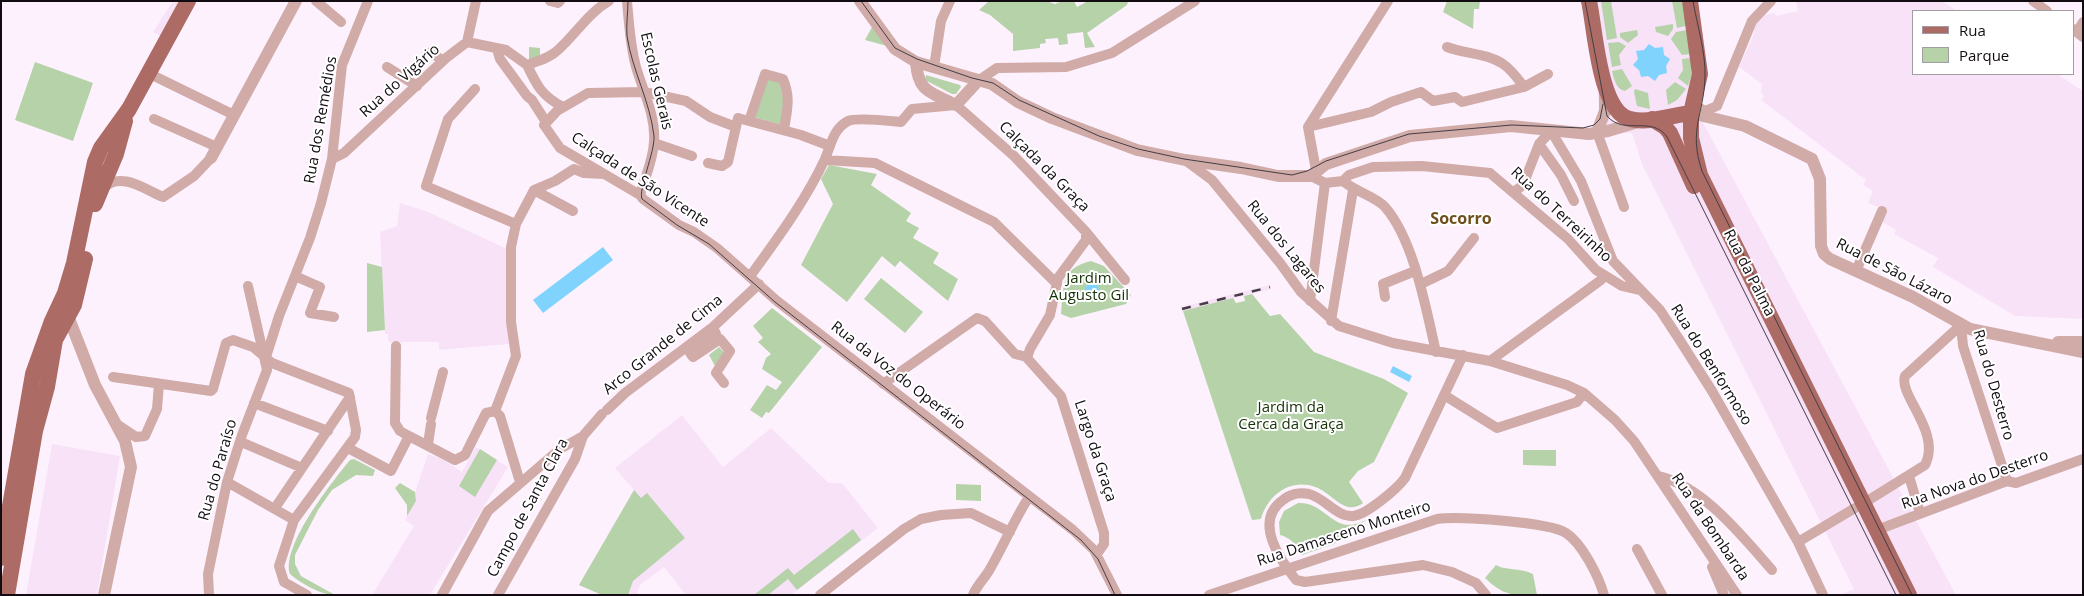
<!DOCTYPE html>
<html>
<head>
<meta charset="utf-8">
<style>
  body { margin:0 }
  #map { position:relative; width:2084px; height:596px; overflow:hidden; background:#fef1fe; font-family:"Open Sans",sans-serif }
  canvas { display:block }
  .frame { position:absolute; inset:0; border:2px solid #120c12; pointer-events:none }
  .legend { position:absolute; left:1912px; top:10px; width:162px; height:65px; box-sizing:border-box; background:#fff; border:1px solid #a09ea0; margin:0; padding:6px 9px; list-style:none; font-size:15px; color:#120c12 }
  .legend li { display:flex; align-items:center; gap:10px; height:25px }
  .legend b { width:25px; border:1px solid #a09ea0 }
</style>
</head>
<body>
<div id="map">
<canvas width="2084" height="596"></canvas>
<div class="frame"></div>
<ul class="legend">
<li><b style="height:6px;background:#ac6b65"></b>Rua</li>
<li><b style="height:14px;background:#b5d2a9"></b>Parque</li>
</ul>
</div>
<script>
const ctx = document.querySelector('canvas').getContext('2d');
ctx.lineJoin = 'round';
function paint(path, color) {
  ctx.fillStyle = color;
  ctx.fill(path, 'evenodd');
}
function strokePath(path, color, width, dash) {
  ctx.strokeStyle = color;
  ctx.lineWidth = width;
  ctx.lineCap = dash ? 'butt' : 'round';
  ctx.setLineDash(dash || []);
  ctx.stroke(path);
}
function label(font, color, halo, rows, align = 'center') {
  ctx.font = font + ' "Open Sans",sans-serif';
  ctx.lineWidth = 4;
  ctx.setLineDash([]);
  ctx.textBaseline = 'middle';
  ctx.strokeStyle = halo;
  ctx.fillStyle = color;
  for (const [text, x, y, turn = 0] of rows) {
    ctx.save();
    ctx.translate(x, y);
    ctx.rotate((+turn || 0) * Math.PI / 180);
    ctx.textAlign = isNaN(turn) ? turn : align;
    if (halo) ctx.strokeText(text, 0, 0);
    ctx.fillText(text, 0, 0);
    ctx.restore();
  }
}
paint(new Path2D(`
  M173,1H188L164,38L153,32Z
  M1588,1H1687L1699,115L1956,595H1840L1854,589L1642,164L1632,133L1602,134Z
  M1796,1H1942L1957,11H1913V74H2057L2083,91V319L2015,316L1933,267L1938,258L1894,234L1896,230L1880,221L1885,210L1868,203L1873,191L1863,185L1866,180L1761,100L1764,97L1761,92L1762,84L1739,67L1754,34V25L1765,15L1774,13L1776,16L1798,11Z
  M400,203L426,211L507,249L509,344L439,350V342H388V334H385L380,232L397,226Z
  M1270,285L1271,289L1183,311L1181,307Z
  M682,415L723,467L771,428L829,483H842L878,528L791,595H686L664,567L640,585L636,595H602L579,585L634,490L615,468Z
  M52,444L120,456L97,595H26Z
  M476,447L508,467L430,595H372L414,526L405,520L416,501L415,492L428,454L442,459L462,472Z`), '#f8e2f8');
paint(new Path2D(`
  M989,1H1046L1055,4L1062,1H1074L1077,7L1088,1L1128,2L1127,5L1087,33L1095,47L1085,48L1083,32L1067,34L1068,44L1059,45L1058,38L1045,39L1046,43L1040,44V48L1013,51V34L990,15L979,10Z
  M1447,1H1480L1479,9H1474L1473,29L1443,12Z
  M1601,1H1611L1617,38L1607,40Z
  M1672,1H1682L1686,26L1677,28Z
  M1673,24V29L1668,36L1656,32L1655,27Z
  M872,27L887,46L865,40Z
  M1637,30L1638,35L1628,43L1620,37V33Z
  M1687,30L1691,54L1682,55L1671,39L1676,32Z
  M1619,42L1626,46L1619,55L1621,65L1612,67L1608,43Z
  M529,47L540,48V55L529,61Z
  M1691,58L1692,74L1688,86L1678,78L1683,70L1682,59Z
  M35,62L93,83L73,141L15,120Z
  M1622,69L1632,86L1625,91C1616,89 1614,79 1612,71Z
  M926,75L960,85L961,87L956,94H952L925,80Z
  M768,77L781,81L787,92L782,125L753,117Z
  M1675,82L1686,89L1677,100L1668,105L1666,90Z
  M1635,89L1648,93L1650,109L1637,106L1634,92Z
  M829,165L877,174L871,185L911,213L906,221L919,228L913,238L939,253L933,263L958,279L948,301L900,261L895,267L882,256L847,302L801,265L833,204L821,179Z
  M1091,261L1104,266L1131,295L1126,304L1071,318L1061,314C1064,287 1060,268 1091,261Z
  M367,263L382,267L385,330L367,332Z
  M881,278L923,312L905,333L864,299Z
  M1252,294L1270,316L1280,314L1314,352L1384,379L1408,393L1374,462L1358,471L1349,482L1363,503C1359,506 1354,508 1348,507C1337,504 1329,493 1318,488C1292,477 1268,494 1261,519L1252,520L1183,311L1233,298L1236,303L1245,301L1244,296Z
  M772,308L822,347L769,413L766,412L762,418L750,410L767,385L776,390L782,382L762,369L766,358L771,354L758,342L763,338L753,326Z
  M719,347L725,353L715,366L709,355Z
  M480,449L497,460L475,497L459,486Z
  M1523,450H1556V466L1523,465Z
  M354,459L375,470L373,476L356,475L332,490L318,510L295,555V564L301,576L335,595C321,595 300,583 290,574C281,546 332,482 350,460Z
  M400,483L415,492L416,501L407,516V505L395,488Z
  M956,484L981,485V501L956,500Z
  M634,490L641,498L647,493L685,538L633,581L628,595H602L579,585Z
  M1298,503C1327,501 1334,539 1367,519L1334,544L1302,555C1299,546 1289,537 1280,535L1279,522L1284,511Z
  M853,529L861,540L797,590L788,579L768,595H754L788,568L794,575Z
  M1496,565C1503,570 1521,568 1533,574L1537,595C1511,595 1504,596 1485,578Z`), '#b5d2a9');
paint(new Path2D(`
  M1649,44L1655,48L1663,47L1664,55L1670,59L1666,66L1667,73L1659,75L1655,81L1648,76L1641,77L1639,70L1633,65L1638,59L1636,51L1644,50Z
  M603,247L613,260L543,313L533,300Z
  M1085 290a7 7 0 1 1 14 0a7 7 0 1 1-14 0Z
  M1393,366L1412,376L1409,382L1390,372Z`), '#80d3fc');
strokePath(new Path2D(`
  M316,1L341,22
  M550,1L558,3L560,1
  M627,1C629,23 630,45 636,67C643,91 656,116 654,142C653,161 645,177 640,195
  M2033,1L2047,11
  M2073,29L2083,37
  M2077,32L2083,22
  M467,42L506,50L527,65C538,61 550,58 558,50C576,34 588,13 609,1
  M1447,47C1465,54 1487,53 1503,64C1512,70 1518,79 1524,87
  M497,49L500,59L527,96L532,100L546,122
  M431,52L443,61
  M527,65C537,86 542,96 563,107
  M387,67L417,86
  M934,67L941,21L950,1
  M148,73L234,115
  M978,81L997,68L1066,67L1112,53L1195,1
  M475,89L448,119L426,186L516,224
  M1698,107L1705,111L1717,106L1752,21L1771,1
  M154,119L217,147
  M736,127L710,117L686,101L644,92L588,93L557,111L544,125L560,148L640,195L643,199L679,225L694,232L717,248L777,301L1073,530L1094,550L1117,595
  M1308,127L1371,112L1391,102L1421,92L1433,101L1455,97L1462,102L1524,87L1548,74
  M784,130C787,110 791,98 783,79L765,74L749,121L801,135L830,146
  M1597,132L1624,207
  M654,143L692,156
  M1539,144L1561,175L1574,201
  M332,159L344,153L446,58L467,42L476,1
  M825,160L875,163L994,222L1057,284
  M1185,160L1212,180L1280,263L1301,292L1339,326L1393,343L1490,361L1567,385L1584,393L1615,420L1634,441L1737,595
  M708,163L722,166L728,162L738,118L749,121
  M1316,170L1308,127L1388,1
  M1311,176L1325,183L1343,181
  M1343,181L1349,175L1373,167L1422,166L1490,173L1568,239L1596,270L1622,286L1639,290
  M1343,181C1354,191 1377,197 1385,207C1414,240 1426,309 1436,352
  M103,188C121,171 144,189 163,197L194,176L211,158
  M534,190L555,181L574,169L584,173L604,174
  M534,190L573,211
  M1514,192L1523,185L1539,144L1551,131L1581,181L1613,261L1660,310L1679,339L1712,391L1798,542L1823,595
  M1086,232L1125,280
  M1856,271L1882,211
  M751,275C777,239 806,200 825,159C831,145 833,129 848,121C857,117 890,121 901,122L912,109L956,105L1014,156L1086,232V240L1058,278L1050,315L1030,349L1027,358L1061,396L1104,533V544L1097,554
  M295,276L320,287L310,313L334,317
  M1421,284L1448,271L1474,238
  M1385,297L1383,284L1415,271
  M1310,301L1325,183
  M1331,321L1353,190
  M1961,325L1963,346L2007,481
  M713,327L716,334L690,353L693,357L720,339L730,351L716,373L724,383
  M396,346L395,423L400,431L409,436
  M1463,355L1405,478C1397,489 1366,515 1353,516C1336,517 1325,498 1309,494C1300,492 1290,494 1283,500C1253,521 1280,560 1296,580L1305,582L1423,565L1452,572L1476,583L1486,595
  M266,357L279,316L310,238L321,203L332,159L342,65L368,1
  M1490,361L1601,280L1604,275
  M113,377L211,391L213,389L226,343L233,340L253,347L272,363L349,393L356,430L355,437L294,520L279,566L284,582L307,595
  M883,384L977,318L985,321L1015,354L1027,357
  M1444,395L1497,428L1577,402L1584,393
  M254,403L328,431
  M607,410L625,393L713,327L759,284
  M495,411L516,356L511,322V247L516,224L534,190
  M431,418L443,372
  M118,425L136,437L145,436L157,409L159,384
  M241,442L302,468
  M428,444L431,424
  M348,448L391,471L409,436L455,460L465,455L486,413L495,411L500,416L520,482
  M1658,476C1703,486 1743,537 1772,570
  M1909,476L1920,513
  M227,482L294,520
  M1864,503L1925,465C1942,432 1898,395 1905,376L1961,325
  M275,508L350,397
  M1877,530L2007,481L2016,483L2083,459
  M1798,542L1855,508
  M1637,549L1662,595
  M1712,567L1724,595
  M209,595L208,574L227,482L242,435L267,370L248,286
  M442,595L488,511L560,449L583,436L602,414
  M498,595L575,459L583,436
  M820,595L904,529L921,519L941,515L971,513L1010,532
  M973,595C977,585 985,578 990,569C1004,545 1014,520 1029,497
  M1209,595L1437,519C1459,516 1549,522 1566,533C1582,543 1599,577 1604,595`), '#d0aba7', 10);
strokePath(new Path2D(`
  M860,1L895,49L916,62L992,84L1018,102L1052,118L1137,150L1185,160L1241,168L1278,176H1311L1326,164L1410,136L1511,126L1589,134L1608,131L1641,121
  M916,62C918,93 931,92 956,105L978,81
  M1691,113L1745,126L1812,159L1820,179L1821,246L1824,254L1830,259L1913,297L1970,329L2083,352
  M1597,132L1605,111V90
  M211,158L296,1
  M68,316L95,385L125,441L131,467L104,595
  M2058,342H2083`), '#d0aba7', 12);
strokePath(new Path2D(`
  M1589,1C1595,28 1599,112 1630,119C1649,124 1672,115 1691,113
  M1690,1L1700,74L1691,113V138L1700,175L1909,595
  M1652,119L1665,127L1670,133L1694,186
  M95,204L116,154L125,121
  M1,558L33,374L52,321L65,293L74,263L95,162L101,148L129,109L188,1
  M7,595L35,431L47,387L55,340L74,305L85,259`), '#ac6b65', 16);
strokePath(new Path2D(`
  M628,1C628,13 626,24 627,36C632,70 650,101 654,136C655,152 638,190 642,199L677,225L709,244L775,302L1081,540L1098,559L1115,595
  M861,1L895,48L917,59L972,78L993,83L1019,100L1099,136L1138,149L1184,159L1292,175L1307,171L1326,161L1409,134L1512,125L1583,128L1594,125L1600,119L1603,104
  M1585,1L1607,116C1624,136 1652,115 1667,137L1896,595
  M1693,1C1697,25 1706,53 1705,77C1704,115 1688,129 1702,171L1912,595`), '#453d45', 1);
strokePath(new Path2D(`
  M1182,309L1270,287`), '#453d45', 2.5, [9, 9]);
label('15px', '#120c12', '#fff', [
  ["Rua do Vigário",400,81,-42],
  ["Escolas Gerais",656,81,77],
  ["Rua dos Remédios",321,120,-80],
  ["Calçada da Graça",1044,167,45],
  ["Calçada de São Vicente",640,180,33],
  ["Rua do Terreirinho",1561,215,43],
  ["Rua dos Lagares",1286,247,51],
  ["Rua de São Lázaro",1894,272,27],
  ["Rua da Palma",1749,273,63],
  ["Arco Grande de Cima",663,345,-39],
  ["Rua do Benformoso",1711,365,58],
  ["Rua da Voz do Operário",898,376,38],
  ["Rua do Desterro",1993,385,74],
  ["Largo da Graça",1095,451,72],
  ["Rua do Paraíso",218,470,-74],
  ["Rua Nova do Desterro",1975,480,-19],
  ["Campo de Santa Clara",528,508,-62],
  ["Rua da Bombarda",1710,527,56],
  ["Rua Damasceno Monteiro",1344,534,-18]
]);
label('15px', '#153105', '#fff', [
  ["Jardim",1089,279],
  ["Augusto Gil",1089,296],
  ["Jardim da",1291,408],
  ["Cerca da Graça",1291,425]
]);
label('bold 16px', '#6f4f1b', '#fff', [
  ["Socorro",1461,219]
]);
</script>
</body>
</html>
